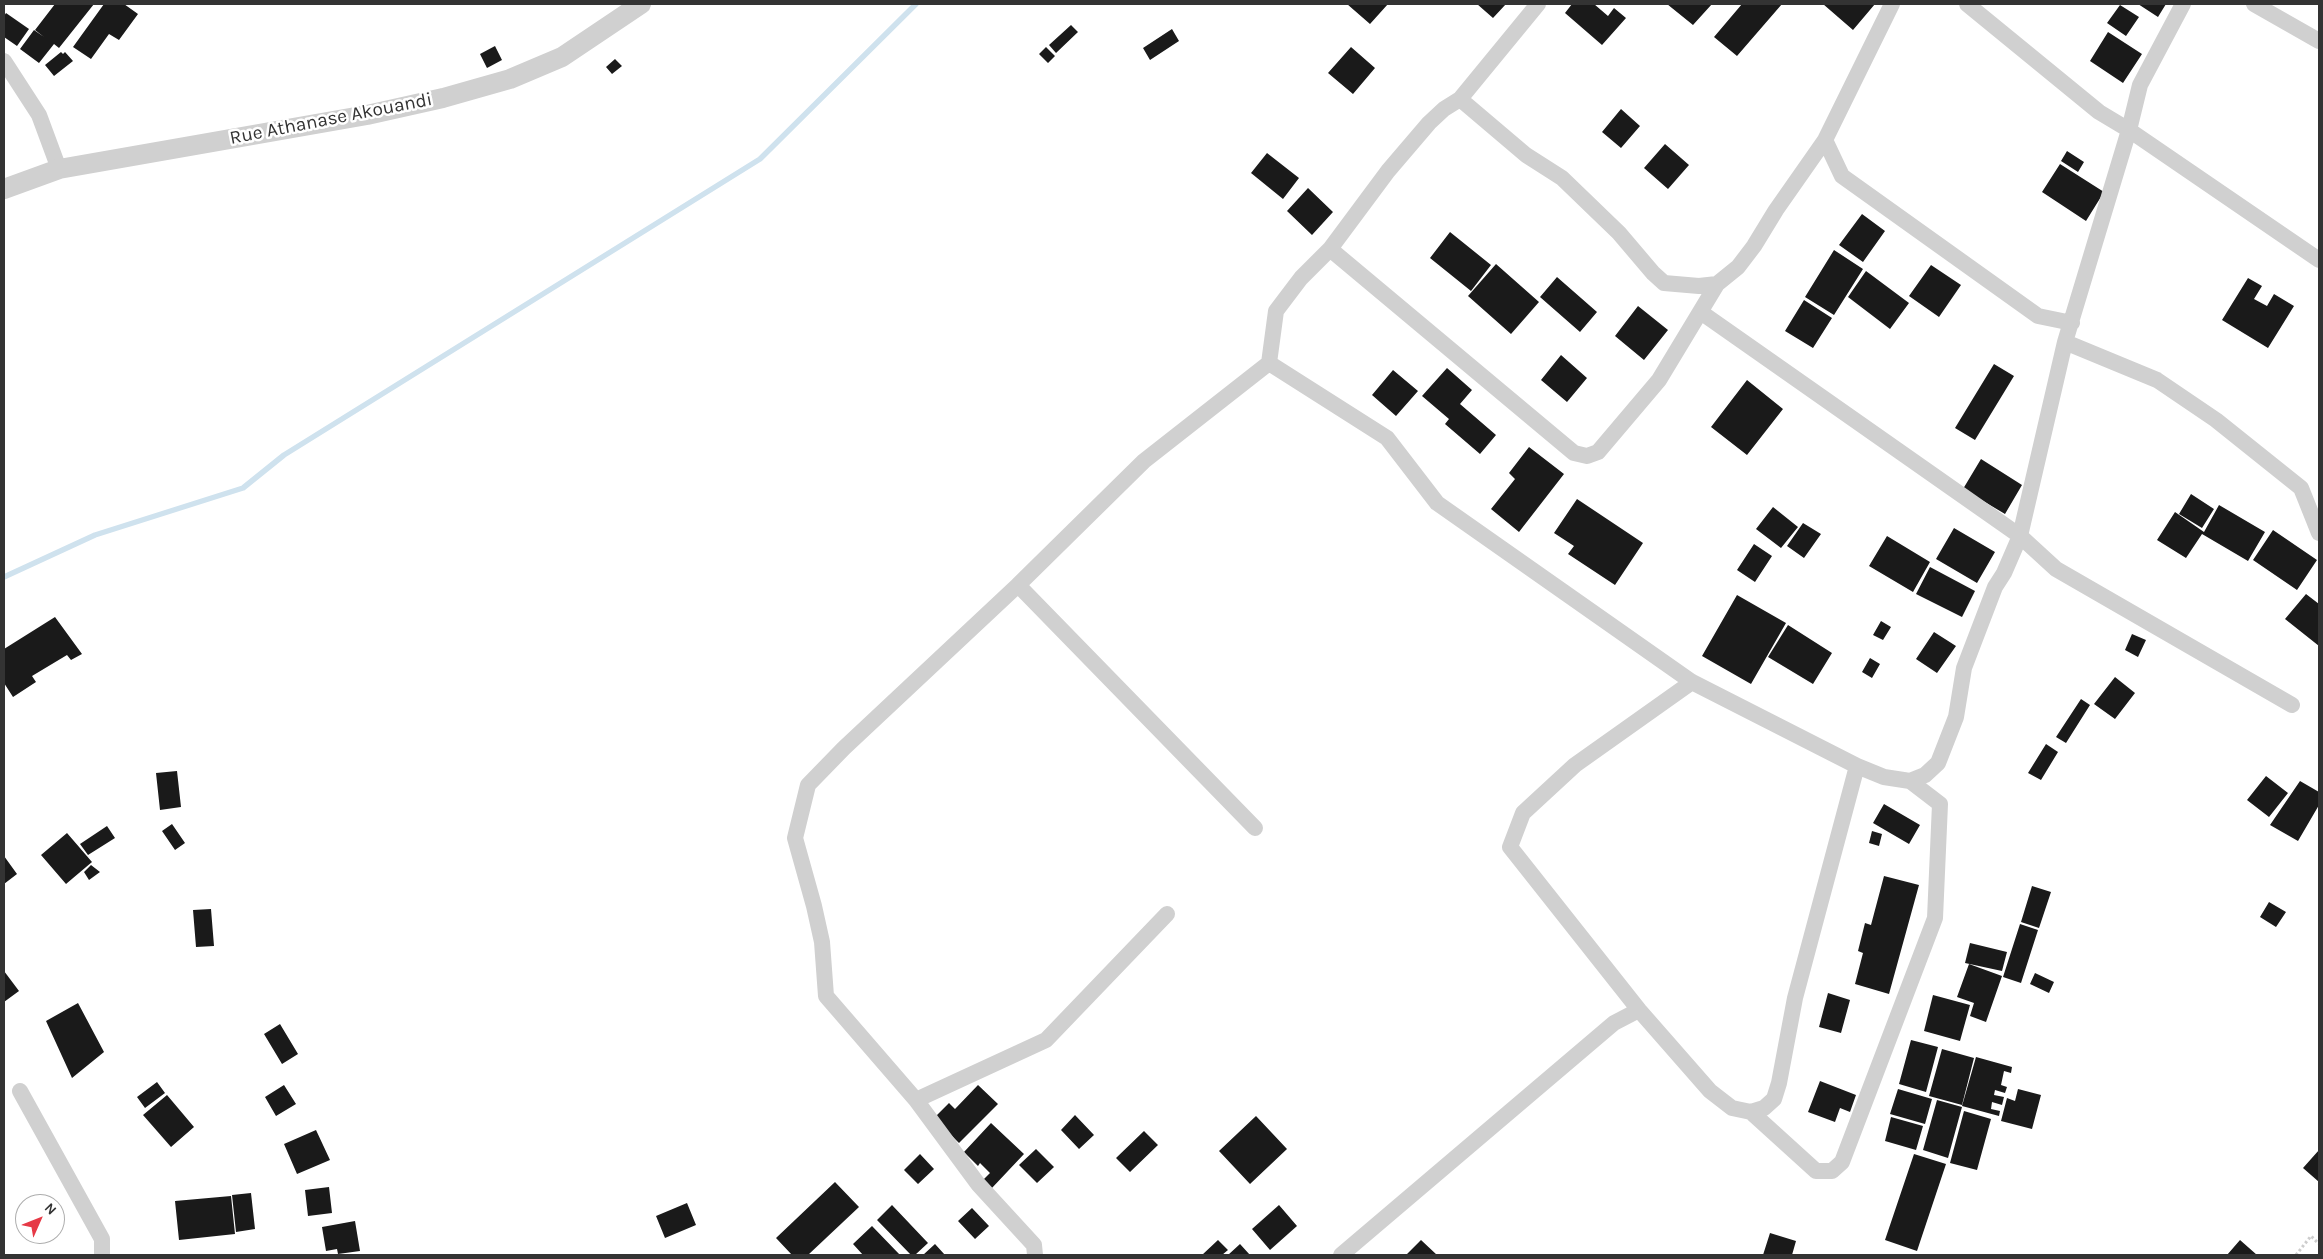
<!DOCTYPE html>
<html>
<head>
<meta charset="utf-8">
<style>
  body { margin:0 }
  #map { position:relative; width:2323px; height:1259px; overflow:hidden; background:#fff; font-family:Karla,sans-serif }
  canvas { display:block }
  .frame { position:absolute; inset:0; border:5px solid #333; pointer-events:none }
  .north { position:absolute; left:15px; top:1194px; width:50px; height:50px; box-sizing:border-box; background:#fff; border:1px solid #adadad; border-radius:50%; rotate:46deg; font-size:14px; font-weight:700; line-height:20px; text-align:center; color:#333 }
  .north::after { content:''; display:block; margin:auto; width:18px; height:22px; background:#e63946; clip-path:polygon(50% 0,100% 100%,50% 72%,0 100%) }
</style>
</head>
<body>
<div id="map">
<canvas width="2323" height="1259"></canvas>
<div class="frame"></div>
<div class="north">N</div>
</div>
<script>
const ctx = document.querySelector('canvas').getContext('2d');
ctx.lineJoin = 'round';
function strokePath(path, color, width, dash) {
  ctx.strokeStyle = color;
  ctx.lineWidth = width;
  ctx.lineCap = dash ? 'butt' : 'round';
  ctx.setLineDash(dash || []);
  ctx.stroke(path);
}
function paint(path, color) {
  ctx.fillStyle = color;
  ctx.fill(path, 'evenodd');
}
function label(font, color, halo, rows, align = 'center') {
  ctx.font = font + ' Karla,sans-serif';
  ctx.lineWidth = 5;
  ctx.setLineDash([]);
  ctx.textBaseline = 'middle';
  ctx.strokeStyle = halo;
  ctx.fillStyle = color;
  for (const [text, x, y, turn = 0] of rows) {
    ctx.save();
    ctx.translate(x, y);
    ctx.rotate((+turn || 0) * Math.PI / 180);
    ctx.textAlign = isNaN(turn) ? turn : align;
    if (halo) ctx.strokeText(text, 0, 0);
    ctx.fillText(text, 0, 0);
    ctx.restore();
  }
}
strokePath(new Path2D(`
  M4,577L95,535L243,488L284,455L760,159L916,4`), '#cfe2ee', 5.5);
paint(new Path2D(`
  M55,4H94L59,48L54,44L39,63L20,49L34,30L44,37L35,30Z
  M104,4H124L138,14L119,40L109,34L91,59L73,47Z
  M1347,4H1388L1370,24Z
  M1477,4H1506L1493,18Z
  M1572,4H1594L1608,16L1614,8L1626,18L1602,45L1565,13Z
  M1667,4H1712L1693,25Z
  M1742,4H1782L1737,56L1714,37Z
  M1823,4H1875L1853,30Z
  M2138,4H2166L2158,17Z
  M2120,5L2139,17L2126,36L2107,23Z
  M6,13L29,29L17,46L4,37V16Z
  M1071,25L1078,32L1056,53L1049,45Z
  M1172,29L1179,41L1150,60L1143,48Z
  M2108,32L2142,54L2123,83L2090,61Z
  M495,46L502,60L487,68L480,54Z
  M1046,47L1055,56L1048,63L1039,54Z
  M1351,47L1375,68L1353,94L1328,73Z
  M61,52L63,54L65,52L73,61L54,76L45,65Z
  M615,59L622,66L612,74L606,67Z
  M1621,109L1640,126L1621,148L1602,132Z
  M1665,144L1689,165L1668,189L1644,168Z
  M2067,151L2084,162L2078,172L2061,161Z
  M1267,153L1299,178L1283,199L1251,173Z
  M2060,164L2104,192L2086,221L2042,192Z
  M1308,188L1333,212L1312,235L1287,211Z
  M1862,214L1885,231L1863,262L1839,245Z
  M1450,232L1491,265L1471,291L1430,258Z
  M1834,250L1863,269L1834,315L1805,297Z
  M1496,264L1539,302L1511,334L1468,296Z
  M1931,265L1961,285L1939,317L1909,296Z
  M1866,271L1909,303L1890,329L1848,297Z
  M1557,277L1597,312L1580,332L1540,297Z
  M2248,278L2262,286L2254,299L2267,306L2274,294L2294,306L2268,348L2222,320Z
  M1804,300L1832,318L1813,348L1785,331Z
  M1638,306L1668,330L1644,360L1615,336Z
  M1561,355L1587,378L1567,402L1541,380Z
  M1994,364L2014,376L1975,440L1955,428Z
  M1447,368L1472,390L1460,404L1496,435L1480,454L1445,424L1449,419L1422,396Z
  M1393,370L1418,391L1396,416L1372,395Z
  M1747,380L1783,409L1747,455L1711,427Z
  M1529,447L1564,474L1519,532L1491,509L1515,479L1509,473Z
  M1981,459L2022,485L2005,514L1963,489Z
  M2191,494L2214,509L2202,528L2179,514Z
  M1577,499L1643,543L1615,585L1568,554L1574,546L1554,533Z
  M2219,505L2265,532L2248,561L2202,534L2186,558L2157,540L2175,512L2204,532Z
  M1773,507L1798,527L1781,548L1756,529Z
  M1803,523L1821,534L1804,558L1787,546Z
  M1954,528L1995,552L1977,583L1936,559Z
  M2273,530L2317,560L2297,590L2253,560Z
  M1887,536L1930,562L1913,592L1869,566Z
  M1754,544L1772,556L1755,582L1737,570Z
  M1930,567L1975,591L1962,617L1916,594Z
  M2306,594L2319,604V646L2285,619Z
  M1737,595L1786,623L1751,684L1702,656Z
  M55,617L82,654L71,660L67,655L32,676L36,682L13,697L4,683V649Z
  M1881,621L1891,627L1883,640L1873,635Z
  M1788,625L1832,653L1813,684L1768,657Z
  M1934,632L1956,646L1937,673L1916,659Z
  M2132,634L2146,640L2138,657L2125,650Z
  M1870,658L1880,664L1872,678L1862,672Z
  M2115,677L2135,693L2115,719L2094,704Z
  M2081,699L2090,705L2066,743L2056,737Z
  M2046,744L2058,752L2041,780L2028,773Z
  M177,771L181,807L160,810L156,773Z
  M2266,776L2288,793L2269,817L2247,800Z
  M2300,781L2319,792V805L2298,841L2270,825Z
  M1884,804L1920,825L1909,844L1873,823Z
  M172,824L185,843L175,850L162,831Z
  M107,826L115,838L88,855L80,844Z
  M1872,831L1882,834L1879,846L1869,843Z
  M67,833L92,862L66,884L41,855Z
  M4,856L17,874L4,884Z
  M91,865L100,872L89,880L84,872Z
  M1884,876L1919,885L1889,994L1855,984L1863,953L1858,951L1865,923L1871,925Z
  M2032,886L2051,892L2039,928L2021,922Z
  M2269,902L2286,912L2276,927L2260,917Z
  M211,909L214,946L196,947L193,910Z
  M2020,924L2038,930L2021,983L2003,977Z
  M1970,943L2007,952L2002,971L1965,963Z
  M1969,964L2002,976L1986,1022L1970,1016L1974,1003L1957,997Z
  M4,971L19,991L4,1002Z
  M2035,973L2054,982L2049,993L2030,984Z
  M1828,993L1850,1000L1841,1033L1819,1027Z
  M1933,995L1970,1005L1960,1041L1924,1031Z
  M78,1003L104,1052L72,1078L46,1021Z
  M280,1024L298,1054L282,1064L264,1034Z
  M1911,1040L1938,1047L1926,1092L1899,1084Z
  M1942,1049L1974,1058L1962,1105L1929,1096Z
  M1976,1057L2012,1067L2011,1073L2004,1071L2001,1085L2007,1087L2005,1093L1995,1090L1994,1095L2004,1097L2002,1105L1992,1102L1991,1109L2000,1111L1999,1116L1962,1106Z
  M1820,1081L1856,1095L1850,1112L1840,1108L1835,1122L1808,1112Z
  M157,1082L165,1093L145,1108L137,1097Z
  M284,1085L296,1104L276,1116L265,1097Z
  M978,1085L998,1104L959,1143L934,1118L949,1103L955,1109Z
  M1898,1089L1932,1099L1925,1124L1890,1114Z
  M2018,1089L2041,1095L2032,1129L2001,1121L2007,1098L2015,1101Z
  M167,1095L194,1127L171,1147L143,1115Z
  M1937,1100L1962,1107L1948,1158L1923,1150Z
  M1964,1111L1991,1119L1977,1170L1950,1163Z
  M1075,1115L1094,1135L1079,1149L1061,1130Z
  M1256,1116L1287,1149L1250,1184L1219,1151Z
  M1891,1117L1923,1126L1916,1150L1885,1141Z
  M991,1123L1024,1154L991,1189L982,1181L990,1173L980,1163L978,1166L964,1152Z
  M316,1130L330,1160L297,1174L284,1144Z
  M1144,1131L1158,1145L1130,1172L1116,1158Z
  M1036,1149L1054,1167L1037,1183L1019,1165Z
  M2319,1150V1182L2303,1168Z
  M920,1154L934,1169L918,1184L904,1170Z
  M1914,1154L1946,1164L1917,1251L1885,1240Z
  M835,1182L859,1207L808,1255H792L776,1238Z
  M329,1187L332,1213L308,1216L305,1190Z
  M251,1193L255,1229L236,1232L232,1195Z
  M231,1196L235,1234L179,1240L175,1201Z
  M687,1203L696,1225L665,1238L656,1216Z
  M892,1205L928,1243L915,1255H911L877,1220Z
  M1279,1205L1297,1226L1270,1250L1252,1229Z
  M972,1208L989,1226L975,1239L958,1221Z
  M355,1221L360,1251L338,1254L337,1249L326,1251L322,1227Z
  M872,1226L900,1255H863L853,1244Z
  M1770,1233L1796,1241L1792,1255H1763Z
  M1218,1240L1228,1250L1222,1255H1202Z
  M1421,1240L1437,1255H1406Z
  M2240,1240L2257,1255H2227Z
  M935,1244L945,1255H923Z
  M1240,1244L1250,1255H1228Z`), '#1a1a1a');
strokePath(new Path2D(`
  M2296,1255L2311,1236L2319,1244`), '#cdcdcd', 3, [2.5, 2.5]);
strokePath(new Path2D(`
  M1892,4L1825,140L1842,176L2038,316L2072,323
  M1967,4L2099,112L2129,130L2065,342L2157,380L2216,420L2301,488L2319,533
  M2183,4L2140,85L2129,130L2319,260
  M2254,4L2319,41
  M4,61L39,115L59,169
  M1460,99L1526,155L1562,178L1619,233L1653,273L1664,283L1699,286L1717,284
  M1330,249L1574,453L1587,456L1598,452L1659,380L1717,284L1738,267L1754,246L1776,210L1825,140
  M1702,313L2020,536L2065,342
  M1269,363L1387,438L1437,503L1692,682L1857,766L1884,777L1910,781L1925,775L1938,763L1956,717L1964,668L1995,587L2004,573L2020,536L2056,569L2292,705
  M1018,585L844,748L808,785L795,838L814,906L822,942L826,996L916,1100L978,1184L1034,1245L1035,1255
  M1692,682L1575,765L1523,813L1510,847L1639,1010L1710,1091L1732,1108L1751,1112L1764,1108L1774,1099L1779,1083L1795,998L1857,766
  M1255,828L1018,585L1144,461L1269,363L1276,311L1301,278L1330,249L1388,171L1429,123L1444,109L1460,99L1538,4
  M20,1091L102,1239V1255
  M916,1100L1046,1040L1167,914
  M1751,1112L1816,1171H1832L1842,1162L1935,918L1940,804L1910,781
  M1341,1255L1614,1023L1639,1010`), '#d0d0d0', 16);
strokePath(new Path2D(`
  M4,189L59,169L367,115L443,98L510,79L562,57L641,4`), '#d0d0d0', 20);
label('19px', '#333', '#fff', [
  ["Rue Athanase Akouandi",331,119,-11]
]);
</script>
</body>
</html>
